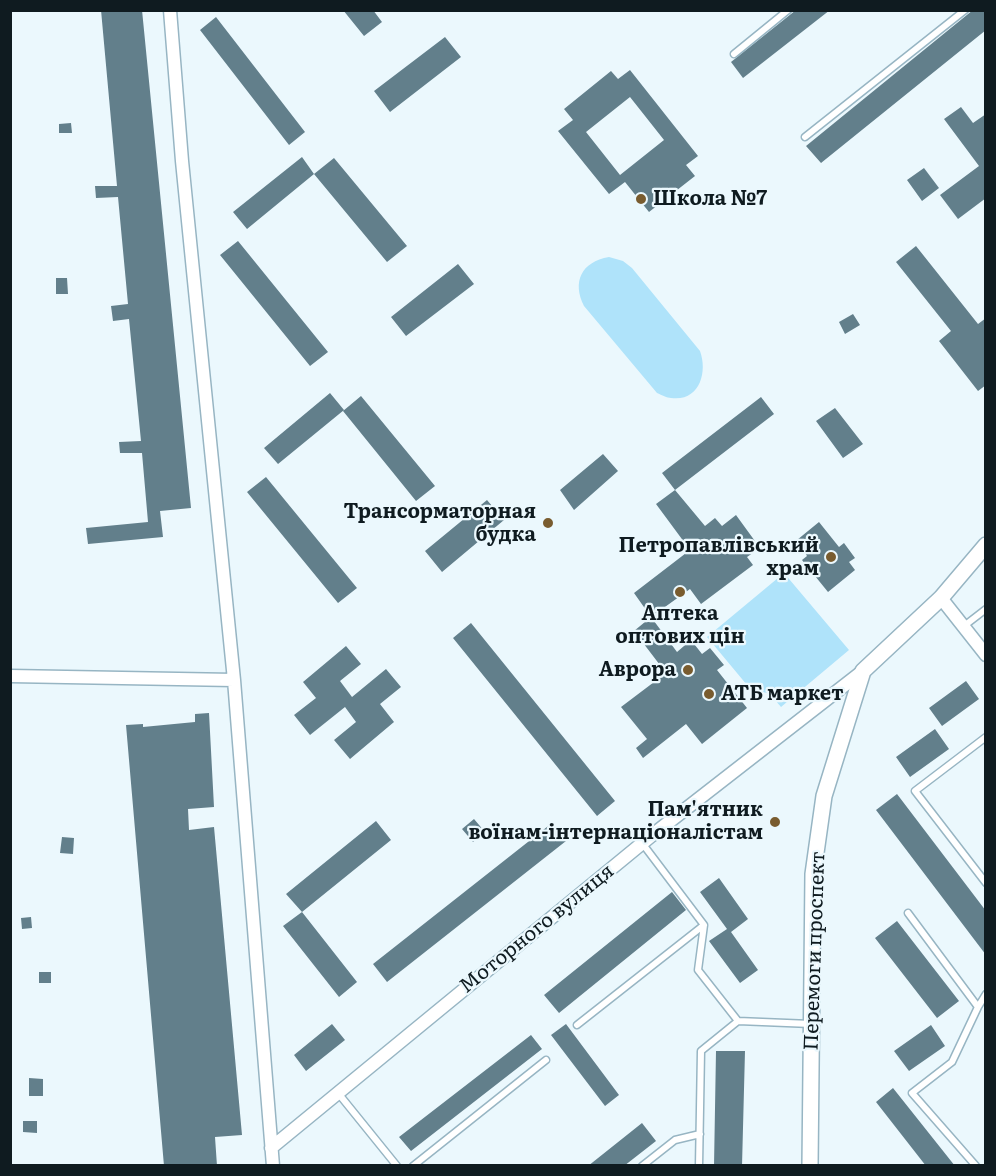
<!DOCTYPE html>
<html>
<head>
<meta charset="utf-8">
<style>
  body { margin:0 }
  #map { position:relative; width:996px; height:1176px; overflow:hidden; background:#ebf8fd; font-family:Literata,serif }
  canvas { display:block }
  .frame { position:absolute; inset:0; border:12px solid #0f1b20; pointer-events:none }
</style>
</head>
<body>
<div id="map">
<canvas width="996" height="1176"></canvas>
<div class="frame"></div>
</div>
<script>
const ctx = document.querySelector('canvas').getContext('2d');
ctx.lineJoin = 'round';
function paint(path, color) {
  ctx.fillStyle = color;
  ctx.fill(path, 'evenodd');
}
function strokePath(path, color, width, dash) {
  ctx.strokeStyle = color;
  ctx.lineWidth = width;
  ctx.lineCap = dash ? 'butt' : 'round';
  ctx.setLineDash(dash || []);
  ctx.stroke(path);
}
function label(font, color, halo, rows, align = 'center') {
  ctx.font = font + ' Literata,serif';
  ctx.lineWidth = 4.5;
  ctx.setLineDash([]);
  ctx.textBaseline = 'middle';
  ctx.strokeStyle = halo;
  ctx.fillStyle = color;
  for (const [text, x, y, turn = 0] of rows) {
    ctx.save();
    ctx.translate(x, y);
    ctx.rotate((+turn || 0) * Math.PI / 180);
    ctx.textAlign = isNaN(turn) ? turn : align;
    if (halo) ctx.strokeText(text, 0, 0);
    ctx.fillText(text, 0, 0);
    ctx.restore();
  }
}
paint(new Path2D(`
  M609,257L623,261L632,268L700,351C708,373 699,402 671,398C667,398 662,395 657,393L584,306C572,282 581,262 609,257Z
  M784,573L849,650L781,707L769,693L752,691L707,637Z`), '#afe3fa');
paint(new Path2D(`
  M101,10H142L191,508L160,511L163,537L88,544L86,528L148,522L142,453H120L119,442L141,441L129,319L113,321L111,306L128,304L118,197L96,198L95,186H117Z
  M343,10H373L382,22L364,36Z
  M796,10H830L743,78L731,62Z
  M973,10H986V30L821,163L806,146Z
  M216,17L305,132L289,145L200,30Z
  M445,37L461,57L390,112L374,91Z
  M630,70L698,156L686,165L695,176L649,212L625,182L609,194L558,131L573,120L564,109L611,71L618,79ZM630,97L664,140L620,175L586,132Z
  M961,107L973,123L986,114V198L958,219L940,195L979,166L944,119Z
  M71,123L72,133H59V124Z
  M302,157L314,174L247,229L233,212Z
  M334,158L407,246L387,262L314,174Z
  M924,168L939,188L922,201L907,180Z
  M238,241L328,352L310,366L220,255Z
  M916,246L978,324L986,318V385L978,391L939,341L951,331L896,262Z
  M458,264L474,284L406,336L391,317Z
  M56,278H67L68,294H56Z
  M853,314L860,325L845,334L839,322Z
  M330,393L344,410L278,464L264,448Z
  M361,396L435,486L416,501L343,411Z
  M761,397L774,414L675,490L662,473Z
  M835,408L863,444L843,458L816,421Z
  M603,454L618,471L574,510L560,490Z
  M266,477L357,588L338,603L247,492Z
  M675,490L705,526L715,518L722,526L736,515L760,548L747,557L753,565L701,604L690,589L651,617L634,593L690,550L656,504Z
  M487,500L504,520L442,572L425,551Z
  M819,522L839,547L844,543L855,558L849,562L855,570L828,592L802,560L807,556L797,540Z
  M651,617L677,652L691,640L702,654L710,648L724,665L717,670L747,708L702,744L686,724L643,758L636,748L647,739L621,707L666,673L634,631Z
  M471,623L615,801L597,816L453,638Z
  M346,646L361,664L340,681L352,697L386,669L401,687L380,704L394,722L350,759L334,740L356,722L345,707L310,735L294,715L316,698L303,682Z
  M966,681L979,699L942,726L929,708Z
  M209,713L214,807L188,809L189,830L214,827L242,1135L215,1137L217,1166H164L126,725L143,724V727L195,722V714Z
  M935,729L949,749L910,777L896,757Z
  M897,794L986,911V955L876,810Z
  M474,819L485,832L473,842L462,829Z
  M376,821L391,840L302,912L286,894Z
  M552,823L566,841L387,982L373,964Z
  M62,837L74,838L73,854L60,853Z
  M719,878L748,919L731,932L758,970L740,983L709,941L727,929L700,892Z
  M672,892L686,910L559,1013L544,995Z
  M302,912L357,982L339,997L283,926Z
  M31,917L32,928L22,929L21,918Z
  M897,921L959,1001L937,1018L875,938Z
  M39,972H51V983H39Z
  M332,1024L345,1040L306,1071L294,1055Z
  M566,1024L619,1095L605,1106L551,1035Z
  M931,1025L945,1046L909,1071L894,1051Z
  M531,1035L542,1049L411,1151L399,1137Z
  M716,1051H745L742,1166H714Z
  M29,1078L43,1079V1096H29Z
  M893,1088L955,1166H926L876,1102Z
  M23,1121H37V1133L23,1132Z
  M642,1123L656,1141L624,1166H588Z`), '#627f8b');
const service = new Path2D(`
  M734,54L788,10
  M805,137L965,10
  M964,626L986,609
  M986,737L915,791L986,883
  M642,843L704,925L698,970L738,1021L811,1024
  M908,913L978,1007L986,994
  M577,1025L704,925
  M338,1093L397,1166
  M413,1166L546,1060
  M642,1166L675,1140L700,1134
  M699,1166L701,1051L738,1021
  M976,1166L912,1093L952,1062L978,1007`);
const minor = new Path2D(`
  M170,10L182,161L234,680L273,1166
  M941,598L986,655
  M10,676L234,680
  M271,1148L651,836L863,671`);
const tertiary = new Path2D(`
  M810,1166L813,874L824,796L863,671L941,598L986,545`);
strokePath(service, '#97b5c3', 9);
strokePath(minor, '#97b5c3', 15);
strokePath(tertiary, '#97b5c3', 18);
strokePath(service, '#fff', 6);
strokePath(minor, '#fff', 12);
strokePath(tertiary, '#fff', 15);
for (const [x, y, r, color] of [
  [641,199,6,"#795c2f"],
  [548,523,6,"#795c2f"],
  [831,557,6,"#795c2f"],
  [680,592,6,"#795c2f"],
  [688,670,6,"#795c2f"],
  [709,694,6,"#795c2f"],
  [775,822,6,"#795c2f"]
]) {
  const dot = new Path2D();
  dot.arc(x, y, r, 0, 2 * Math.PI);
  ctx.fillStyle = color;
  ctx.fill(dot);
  strokePath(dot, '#ebf8fd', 2);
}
label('bold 20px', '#0f1b20', '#ebf8fd', [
  ["Школа №7",653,199,"left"],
  ["Трансорматорная",536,512],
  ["будка",536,535],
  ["Петропавлівський",819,546],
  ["храм",819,569],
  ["Аптека",680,614,"center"],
  ["оптових цін",680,637,"center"],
  ["Аврора",676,670],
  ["АТБ маркет",721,694,"left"],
  ["Пам'ятник",763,810],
  ["воїнам-інтернаціоналістам",763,833]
], 'right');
label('20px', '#0f1b20', '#ebf8fd', [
  ["Моторного вулиця",537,929,-39],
  ["Перемоги проспект",815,951,-88]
]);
</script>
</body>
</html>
